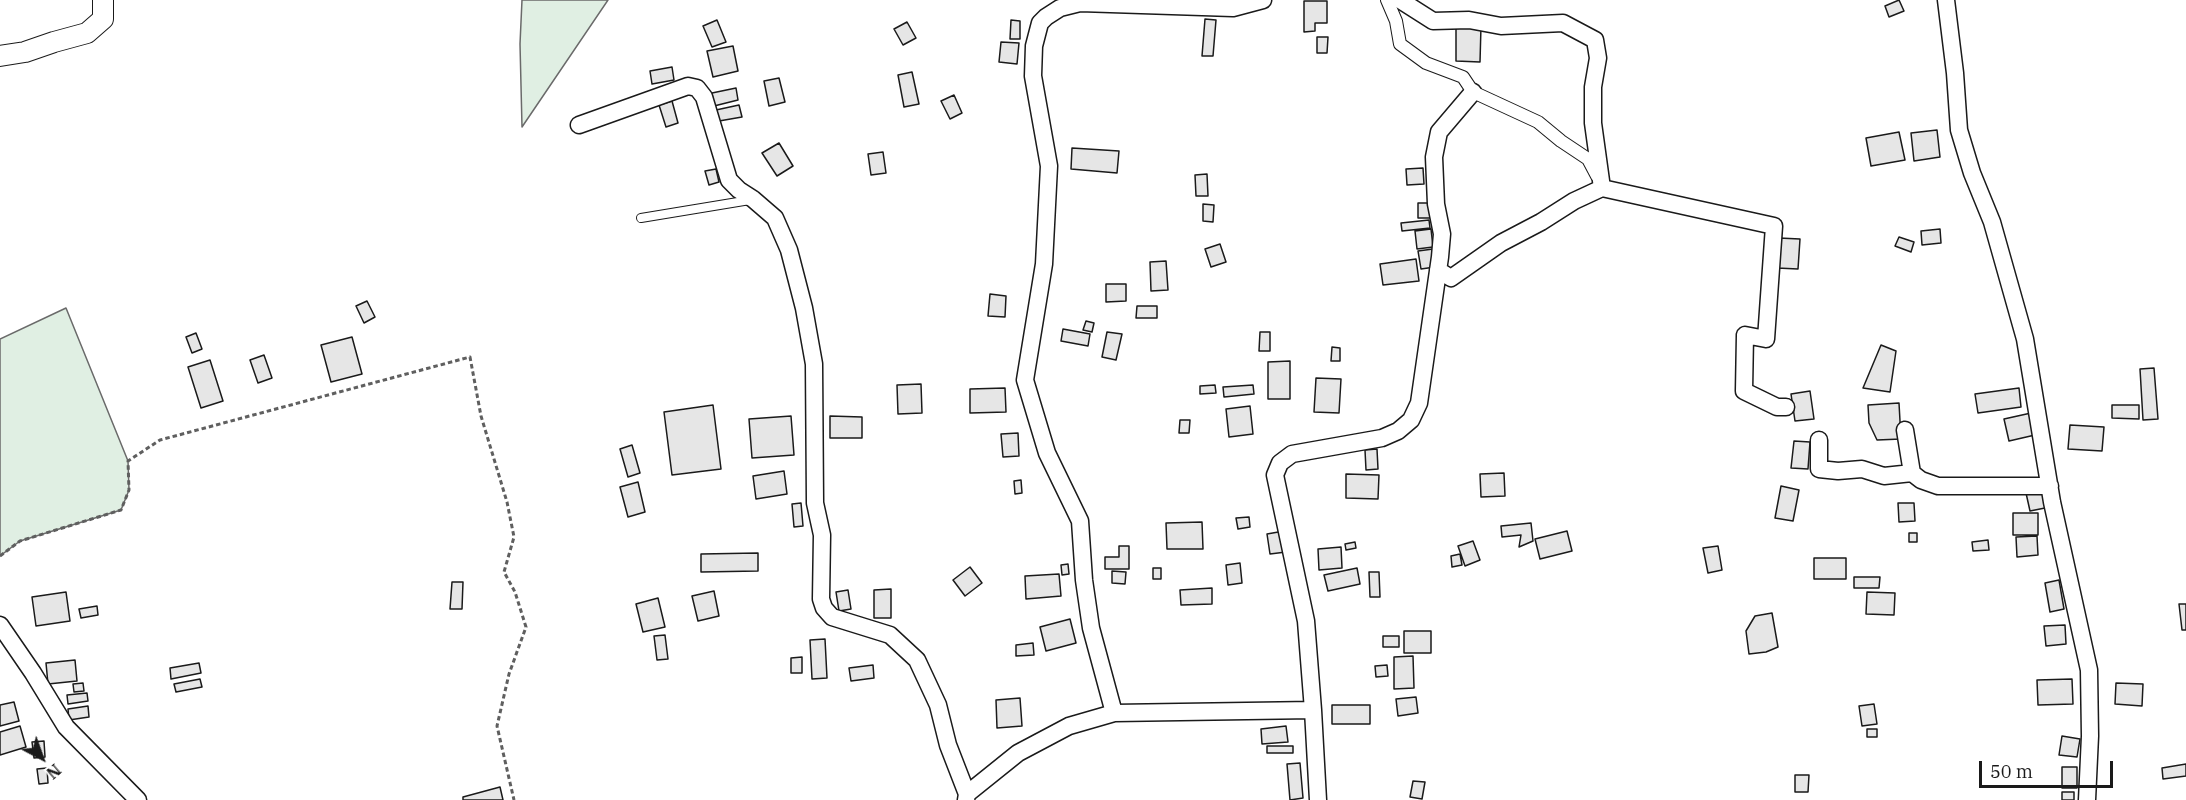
<!DOCTYPE html>
<html>
<head>
<meta charset="utf-8">
<style>
  body { margin:0 }
  #map { position:relative; width:2186px; height:800px; overflow:hidden; background:#fff; font-family:"IBM Plex Serif",serif }
  canvas { display:block }
  .north { position:absolute; left:12px; top:728px; width:60px; height:60px; -webkit-text-stroke:4px #fff; paint-order:stroke; rotate:139deg; font-size:16px; font-weight:700; line-height:24px; text-align:center; color:#1a1a1a }
  .north::after { content:''; display:block; margin:auto; width:21px; height:27px; background:#1a1a1a; clip-path:polygon(50% 0,100% 100%,50% 72%,0 100%) }
  .scale { position:absolute; left:1979px; top:761px; width:134px; height:27px; box-sizing:border-box; border:3px solid #1a1a1a; border-top:0; padding-left:8px; font-size:18px; line-height:21px; white-space:nowrap; color:#1a1a1a; -webkit-text-stroke:4px #fff; paint-order:stroke }
</style>
</head>
<body>
<div id="map">
<canvas width="2186" height="800"></canvas>
<div class="north">N</div>
<div class="scale">50 m</div>
</div>
<script>
const ctx = document.querySelector('canvas').getContext('2d');
ctx.lineJoin = 'round';
function paint(path, color) {
  ctx.fillStyle = color;
  ctx.fill(path, 'evenodd');
}
function strokePath(path, color, width, dash) {
  ctx.strokeStyle = color;
  ctx.lineWidth = width;
  ctx.lineCap = dash ? 'butt' : 'round';
  ctx.setLineDash(dash || []);
  ctx.stroke(path);
}
const green = new Path2D(`
  M522,0H608L522,127L520,44Z
  M66,308L128,461L129,490L121,510L20,541L0,556V339Z`);
paint(green, '#e0efe3');
strokePath(green, '#6a6a6a', 1.5);
const building = new Path2D(`
  M1899,0L1904,11L1889,17L1885,6Z
  M1304,1H1327V23H1315V31L1304,32Z
  M1205,19L1216,20L1213,56H1202Z
  M717,20L726,42L712,47L703,26Z
  M1011,20L1020,21V39H1010Z
  M907,22L916,38L903,45L894,29Z
  M1456,26H1481L1480,62L1456,61Z
  M1317,37H1328L1327,53H1317Z
  M1001,42L1019,43L1017,64L999,62Z
  M733,46L738,71L713,77L707,51Z
  M672,67L674,80L652,84L650,71Z
  M912,72L919,104L904,107L898,75Z
  M779,78L785,102L769,106L764,81Z
  M736,88L738,100L714,106L712,93Z
  M954,95L962,113L950,119L941,101Z
  M672,101L678,123L666,127L659,105Z
  M739,105L742,117L719,121L716,110Z
  M1937,130L1940,157L1914,161L1911,133Z
  M1899,132L1905,160L1871,166L1866,138Z
  M779,143L793,166L777,176L762,153Z
  M1072,148L1119,151L1117,173L1071,169Z
  M883,152L886,173L871,175L868,154Z
  M1423,168L1424,184L1407,185L1406,169Z
  M716,169L719,182L709,185L705,171Z
  M1207,174L1208,196H1196L1195,175Z
  M1418,203H1429L1430,218H1418Z
  M1203,204L1214,205L1213,222L1203,221Z
  M1429,220L1430,228L1402,231L1401,223Z
  M1431,229L1433,247L1417,249L1415,231Z
  M1940,229L1941,243L1922,245L1921,231Z
  M1899,237L1914,242L1911,252L1895,246Z
  M1779,238L1800,239L1798,269L1777,268Z
  M1220,244L1226,262L1211,267L1205,249Z
  M1433,249L1435,267L1421,269L1418,251Z
  M1416,259L1419,281L1383,285L1380,264Z
  M1166,261L1168,290L1151,291L1150,262Z
  M1106,284H1126V301L1106,302Z
  M990,294L1006,296L1005,317L988,316Z
  M367,301L375,317L364,323L356,306Z
  M1137,306H1157V318H1136Z
  M1086,321L1094,323L1092,332L1083,330Z
  M1063,329L1090,334L1088,346L1061,341Z
  M1107,332L1122,334L1116,360L1102,357Z
  M1260,332H1270V351H1259Z
  M196,333L202,349L192,353L186,337Z
  M352,337L362,374L331,382L321,345Z
  M1881,345L1896,351L1890,392L1863,388Z
  M1332,347L1340,348V361H1331Z
  M264,355L272,378L258,383L250,360Z
  M210,360L223,401L201,408L188,367Z
  M1290,361V399H1268V362Z
  M2154,368L2158,419L2143,420L2140,369Z
  M1316,378L1341,379L1339,413L1314,412Z
  M921,384L922,413L898,414L897,385Z
  M1215,385L1216,393L1200,394V386Z
  M1253,385L1254,394L1224,397L1223,387Z
  M1005,388L1006,412L970,413V389Z
  M2019,388L2021,407L1978,413L1975,394Z
  M1810,391L1814,419L1795,421L1791,394Z
  M1899,403L1901,439L1877,440L1869,423L1868,405Z
  M713,405L721,469L672,475L664,412Z
  M2112,405H2139V419L2112,418Z
  M1250,406L1253,434L1229,437L1226,409Z
  M2031,413L2035,435L2009,441L2004,419Z
  M791,416L794,455L752,458L749,419Z
  M830,416L862,417V438H830Z
  M1180,420H1190L1189,433H1179Z
  M2070,425L2104,427L2102,451L2068,449Z
  M1018,433L1019,456L1003,457L1001,434Z
  M1794,441L1810,442L1808,469L1791,468Z
  M632,445L640,473L628,477L620,449Z
  M1377,449L1378,469L1366,470L1365,450Z
  M784,471L787,494L756,499L753,476Z
  M1504,473L1505,496L1481,497L1480,474Z
  M1346,474L1379,475L1378,499L1346,498Z
  M1021,480L1022,493L1015,494L1014,481Z
  M638,482L645,512L628,517L620,487Z
  M1781,486L1799,490L1793,521L1775,518Z
  M2042,491L2045,508L2030,511L2026,493Z
  M801,503L803,526L794,527L792,504Z
  M1898,503H1914L1915,521L1899,522Z
  M2013,513H2038V535H2013Z
  M1249,517L1250,527L1238,529L1236,518Z
  M1202,522L1203,549H1167L1166,523Z
  M1531,523L1533,541L1519,547L1521,535L1502,537L1501,526Z
  M1284,531L1286,552L1270,554L1267,534Z
  M1567,531L1572,551L1540,559L1535,539Z
  M1909,533H1917V542H1909Z
  M2037,536L2038,555L2017,557L2016,537Z
  M1988,540L1989,550L1973,551L1972,542Z
  M1473,541L1480,560L1465,566L1458,546Z
  M1355,542L1356,548L1346,550L1345,544Z
  M1119,546H1129V569H1105V557H1119Z
  M1718,546L1722,570L1708,573L1703,548Z
  M1341,547L1342,568L1319,570L1318,549Z
  M758,553V571L701,572V554Z
  M1460,554L1462,565L1452,567L1451,556Z
  M1814,558H1846V579H1814Z
  M1240,563L1242,583L1228,585L1226,565Z
  M1068,564L1069,574L1062,575L1061,565Z
  M970,567L982,583L965,596L953,580Z
  M1153,568H1161V579H1153Z
  M1357,568L1360,584L1328,591L1324,575Z
  M1112,571L1126,572L1125,584L1112,583Z
  M1369,572H1379L1380,597H1370Z
  M1059,574L1061,596L1026,599L1025,576Z
  M1854,577H1880L1879,588H1854Z
  M2059,580L2064,609L2050,612L2045,583Z
  M452,582H463L462,609H450Z
  M1212,588V604L1181,605L1180,590Z
  M891,589V618H874V590Z
  M848,590L851,609L839,611L836,592Z
  M714,591L719,616L698,621L692,596Z
  M66,592L70,621L36,626L32,597Z
  M1867,592L1895,593L1894,615L1866,614Z
  M658,598L665,627L643,632L636,604Z
  M2179,604H2186V630H2182Z
  M97,606L98,615L81,618L79,609Z
  M1772,613L1778,647L1766,652L1749,654L1746,631L1755,616Z
  M1070,619L1076,643L1046,651L1040,627Z
  M2065,625L2066,644L2046,646L2044,626Z
  M1404,631H1431V653H1404Z
  M665,635L668,659L657,660L654,636Z
  M1383,636H1399V647H1383Z
  M825,639L827,678L812,679L810,640Z
  M1033,643L1034,655L1016,656V645Z
  M1413,656L1414,688L1394,689V657Z
  M802,657V673H791V658Z
  M75,660L77,681L48,684L46,663Z
  M199,663L201,673L171,679L170,668Z
  M873,665L874,678L851,681L849,668Z
  M1387,665L1388,676L1376,677L1375,666Z
  M200,679L202,687L176,692L174,684Z
  M2072,679L2073,704L2038,705L2037,680Z
  M83,683L84,691L74,692L73,684Z
  M2116,683L2143,684L2142,706L2115,704Z
  M87,693L88,701L68,704L67,695Z
  M1416,697L1418,713L1398,716L1396,699Z
  M1020,698L1022,726L997,728L996,700Z
  M14,702L19,721L0,726V705Z
  M1874,704L1877,724L1862,726L1859,706Z
  M1332,705H1370V724H1332Z
  M88,706L89,717L69,720L68,709Z
  M20,726L26,747L0,755V732Z
  M1286,726L1288,742L1262,744L1261,729Z
  M1867,729H1877V737H1867Z
  M2062,736L2080,739L2077,757L2059,755Z
  M44,741L45,757L34,758L32,742Z
  M1267,746H1293V753H1267Z
  M1300,763L1303,798L1290,800L1287,764Z
  M2186,764V776L2163,779L2162,768Z
  M2062,767H2077V788H2062Z
  M47,768L48,783L39,784L37,769Z
  M1795,775H1809L1808,792H1795Z
  M1413,781L1425,782L1422,799L1410,797Z
  M500,787L503,800H463V797Z
  M2062,792H2074V800H2062Z`);
paint(building, '#e6e6e6');
strokePath(building, '#1a1a1a', 1.5);
const service = new Path2D(`
  M641,218L750,200`);
const pedestrian = new Path2D(`
  M1387,0L1396,21L1400,44L1426,63L1463,77L1473,92L1538,122L1561,141L1588,159L1597,176`);
const minor = new Path2D(`
  M1400,0L1433,21L1469,20L1501,26L1563,23L1595,40L1598,58L1593,87V123L1602,188L1574,201L1541,222L1501,243L1451,278L1438,270
  M1946,0L1955,73L1959,130L1972,173L1992,222L2025,339L2052,502L2089,670L2090,736L2087,800
  M579,125L688,86L697,88L704,97L729,180L739,190L753,199L775,218L789,250L804,308L814,364L815,503L822,535L821,599L824,608L832,617L890,635L917,660L938,705L948,745L967,794
  M1602,188L1774,226L1766,339L1745,335L1744,391L1777,407H1786
  M1905,430L1912,473
  M1819,440V469L1838,471L1862,469L1884,476L1912,473L1921,480L1938,486H2050
  M0,625L33,673L66,727L138,800
  M1114,713L1313,710
  M966,800L967,794L1018,753L1069,726L1114,713L1091,628L1084,580L1080,521L1047,453L1025,380L1044,264L1049,166L1033,76L1034,46L1040,23L1046,17L1060,8L1080,3L1233,8L1263,0
  M1318,800L1313,710L1306,621L1275,475L1280,463L1292,454L1382,438L1398,431L1411,420L1419,403L1440,257L1442,234L1436,204L1434,157L1439,132L1473,92`);
const tertiary = new Path2D(`
  M0,56L25,52L54,42L87,33L103,19V0`);
strokePath(service, '#1a1a1a', 10);
strokePath(pedestrian, '#1a1a1a', 14);
strokePath(minor, '#1a1a1a', 19);
strokePath(tertiary, '#1a1a1a', 22);
strokePath(new Path2D(`
  M0,556L20,541L121,510L129,490L128,461L160,440L470,357L481,416L507,502L514,537L504,572L515,592L526,627L509,674L497,726L514,800`), '#5f5f5f', 3, [4.5, 3]);
strokePath(service, '#fff', 8);
strokePath(pedestrian, '#fff', 12);
strokePath(minor, '#fff', 16);
strokePath(tertiary, '#fff', 20);
</script>
</body>
</html>
